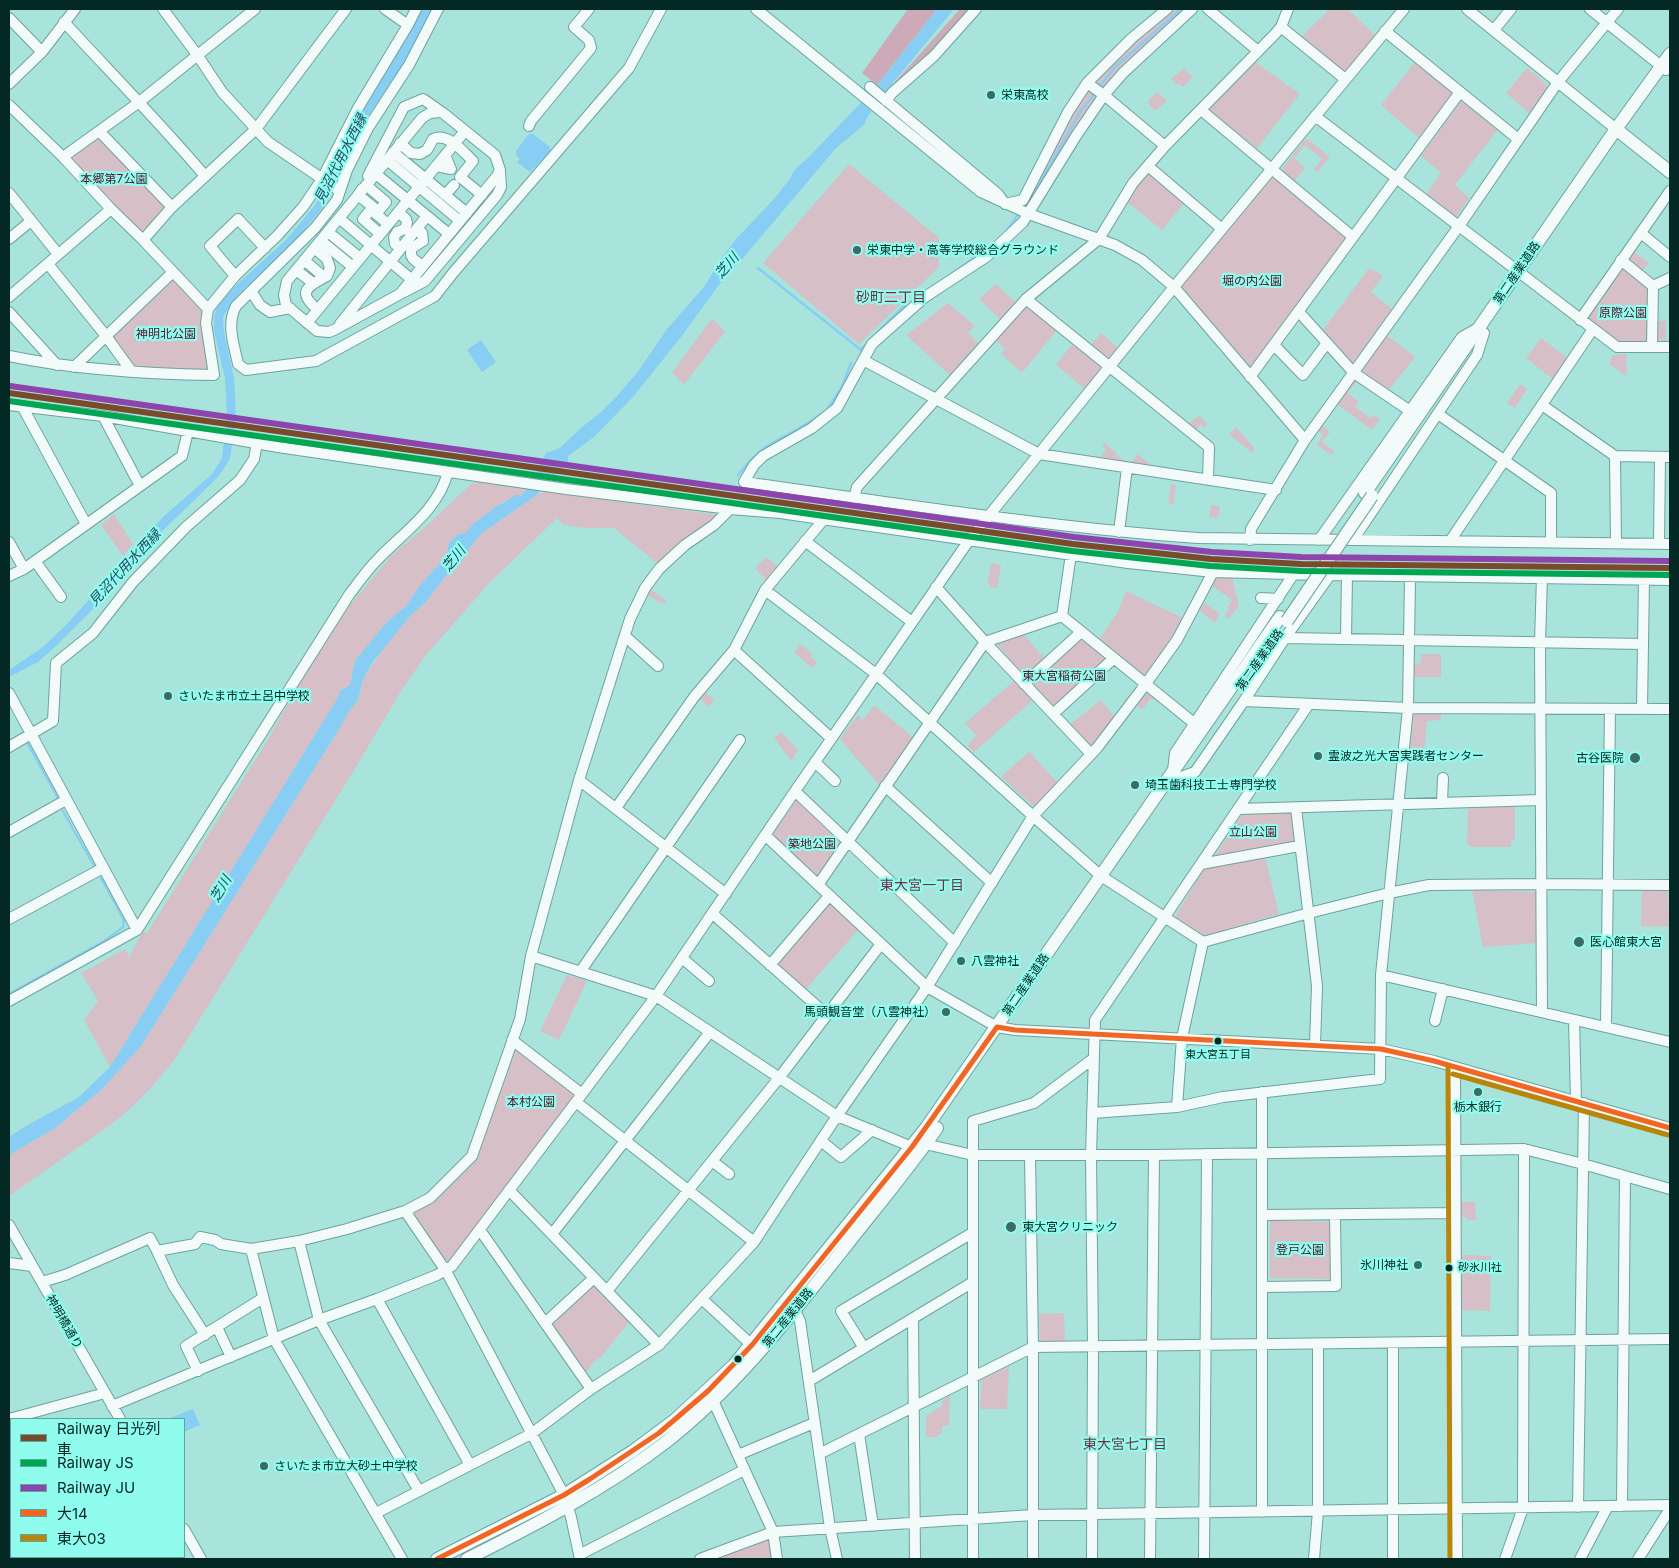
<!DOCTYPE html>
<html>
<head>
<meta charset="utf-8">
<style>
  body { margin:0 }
  #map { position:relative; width:1679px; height:1568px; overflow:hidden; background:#a8e4dc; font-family:Inter,"Noto Sans JP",sans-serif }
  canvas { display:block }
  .frame { position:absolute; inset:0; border:10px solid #042824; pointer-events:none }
  .legend { position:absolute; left:10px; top:1418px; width:175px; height:140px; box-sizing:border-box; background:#90fced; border:1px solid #58a79d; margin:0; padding:6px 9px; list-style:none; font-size:15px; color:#042824 }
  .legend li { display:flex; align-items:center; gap:10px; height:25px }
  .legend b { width:25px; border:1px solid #58a79d }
</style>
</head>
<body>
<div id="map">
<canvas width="1679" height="1568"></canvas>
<div class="frame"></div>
<ul class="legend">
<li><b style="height:6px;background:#7a4b2a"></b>Railway 日光列車</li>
<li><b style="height:6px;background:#00a651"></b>Railway JS</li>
<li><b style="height:6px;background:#8e44ad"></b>Railway JU</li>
<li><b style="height:6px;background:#f26522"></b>大14</li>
<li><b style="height:6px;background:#ba8609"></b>東大03</li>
</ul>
</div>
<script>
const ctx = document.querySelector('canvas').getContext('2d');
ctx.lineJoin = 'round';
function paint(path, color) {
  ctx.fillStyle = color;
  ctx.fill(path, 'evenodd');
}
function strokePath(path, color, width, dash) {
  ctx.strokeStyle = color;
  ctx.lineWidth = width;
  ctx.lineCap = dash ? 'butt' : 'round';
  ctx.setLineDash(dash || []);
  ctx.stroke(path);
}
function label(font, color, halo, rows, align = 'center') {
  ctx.font = font + ' Inter,"Noto Sans JP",sans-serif';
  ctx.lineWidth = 4.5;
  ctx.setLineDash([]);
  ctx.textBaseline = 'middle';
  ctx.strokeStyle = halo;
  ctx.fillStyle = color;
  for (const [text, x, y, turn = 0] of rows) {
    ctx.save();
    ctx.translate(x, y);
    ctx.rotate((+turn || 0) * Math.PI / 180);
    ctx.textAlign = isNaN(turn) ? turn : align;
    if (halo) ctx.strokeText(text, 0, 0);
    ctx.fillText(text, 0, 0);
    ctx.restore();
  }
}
paint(new Path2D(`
  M1167,9H1192L1123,73L1034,206L1023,200L1087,83Z
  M1330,9H1348L1375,35L1347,72H1342L1301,37Z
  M1255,62L1300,94L1257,148L1208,110Z
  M1415,62L1451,92L1452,96L1420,139L1381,105Z
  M1184,68L1193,77L1183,87L1179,83L1177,85L1171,79Z
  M1527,68L1546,84L1547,89L1529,113L1506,93Z
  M1157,92L1167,101L1155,111L1147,102Z
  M1461,101L1498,129L1455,185L1469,198L1457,216H1455L1426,195L1441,173L1421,156Z
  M98,135L167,207L147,231H142L100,193L72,159V155Z
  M1306,138L1330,157L1317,172L1314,169L1322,159L1305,145L1294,158L1305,168L1294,181L1283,172V168Z
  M849,164L939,238V267L859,344L763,263Z
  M1272,168L1353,237L1250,377L1174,287Z
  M1148,172L1185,202L1162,230L1127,202L1140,181Z
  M1634,252L1649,263L1642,271L1630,263V259Z
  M1623,266L1650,286L1649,342H1617L1587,319Z
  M1369,268L1383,276L1371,292L1392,309L1353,363L1350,362L1323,330Z
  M173,272L208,309L214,375L132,372L106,336Z
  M996,284L1017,304L1001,320L979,299Z
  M948,303L975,326L968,333L980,345L951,376L906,335Z
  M1025,308H1029L1056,331L1022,373L1001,354L1005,349L996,340Z
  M712,318L725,332L684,384L672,373Z
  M1657,321H1666V341L1657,339Z
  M1101,333L1118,348L1110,358H1107L1091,345Z
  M1385,334L1415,357L1388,391L1361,373V368Z
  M1541,338L1569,359L1554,380L1526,358Z
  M1073,343L1102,367L1085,389L1056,365Z
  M1626,354L1627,376L1609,364L1613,355Z
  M1355,377L1358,380L1348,393L1359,402L1355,407L1371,418L1374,415L1380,419L1372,430L1335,403Z
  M1520,384L1527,389L1515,408L1507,403Z
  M1200,415L1207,425L1204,428L1201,424L1196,429L1188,424Z
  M1321,425L1330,432L1322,442L1334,451L1332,455L1317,445L1323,435L1318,431Z
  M1236,427L1255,449L1252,453L1229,434Z
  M1105,443L1117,454L1116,455L1129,463L1099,459L1106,450L1102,446Z
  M1138,454L1153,467L1130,464Z
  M480,481L527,488L521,496L506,500L472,525L467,532L457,535L449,543L446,557L421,584L406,606L385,624L355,661L350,685L340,691L339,696L110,1067L84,1020L98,1001L81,973L125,949L129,957L143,931L147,933L267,741L296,690L350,605L392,555L423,529L470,485Z
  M1171,484L1176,485L1174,504L1168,503Z
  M546,492L719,515L658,564L614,528H585L564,525L557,518L490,582L425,656L401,691L356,767L175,1059L151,1088L129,1110L113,1123L9,1196V1155L55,1128L102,1089L141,1046L341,726L349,711L358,700L363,679L383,649L411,615L426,602L448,573L482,533L538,494Z
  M1211,505L1220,506L1218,518L1209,517Z
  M114,514L133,544L123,556L101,525Z
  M767,557L779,569L767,581L755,568Z
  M991,563L1001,565L997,588L989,587L990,584L987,583Z
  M1219,576L1232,577L1239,605L1229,619L1225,616L1229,609L1227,608L1232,600L1212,586L1215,578Z
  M650,589L666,600L664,604L647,595Z
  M1126,591L1185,619L1163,657L1144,679L1098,641L1118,612Z
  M1204,603L1220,614L1215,623L1200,611Z
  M1023,634L1047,661L1026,678L997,644Z
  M1081,638L1108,660L1053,708L1031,683Z
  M801,644L812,654L811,657L817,662L812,668L794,652Z
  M1421,654H1441V677H1414V664L1421,663Z
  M1015,680L1033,700L974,752L967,746L976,735L965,723Z
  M703,690L714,700L709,707L700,699L699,695Z
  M1149,694L1156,700L1150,699L1142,710L1137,705L1145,695Z
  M1101,700L1116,719L1092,748L1069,725Z
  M874,705L915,739L881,787L840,739L858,715L863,720Z
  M1414,712L1441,713V720L1427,721L1424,754H1409Z
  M781,732L798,750L791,761L774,738Z
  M1029,752L1059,784L1036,808L1001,777Z
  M797,800L842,842L817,879L771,835Z
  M1515,805V840H1511V847H1471L1467,844L1468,807Z
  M1292,813L1296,842L1214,857L1242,815Z
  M1265,857L1279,914L1205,936L1175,917L1204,869Z
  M1472,890L1537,892L1538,943L1483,947Z
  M1642,890L1668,891L1670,927L1641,926Z
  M829,903L859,929L805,990L776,963Z
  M567,975L585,980L586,983L559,1040L540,1031Z
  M516,1049L576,1095L447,1264L413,1212L434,1201L476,1161Z
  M1461,1202H1475L1476,1220H1467V1217H1461Z
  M1270,1220L1330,1222L1332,1279L1270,1278Z
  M1462,1255L1491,1256L1490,1311L1461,1310Z
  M593,1286H597L630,1321L601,1357L594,1362L585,1373L553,1326V1322Z
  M1064,1313L1065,1342L1042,1343L1040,1339L1039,1314Z
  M1009,1366L1007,1409H980L982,1379Z
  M950,1395L949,1425L942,1426V1433L938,1434L937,1437H926V1416L943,1405L942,1401Z
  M769,1539L772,1559H712Z`), '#d6bfc7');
paint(new Path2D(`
  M908,9H937L877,85L862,73Z
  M960,9H973L927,59L889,93L887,91Z`), '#ccaab7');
paint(new Path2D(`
  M423,9H432L406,60L355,135L329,195L320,211L296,240L237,296L224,315L223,319L224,333L234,378L236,417L230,458L223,470L215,480L144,549L95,607L55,647L38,662L9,677V670L43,647L68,623L163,517L212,474L222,458L227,415L225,378L214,331V316L217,307L231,290L287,239L315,205L348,134L409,40Z
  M937,9H954L892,84L868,116L864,125L836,148L744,257L724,278L681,337L633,397L594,437L568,456V463L543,486L538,494L482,533L448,573L426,602L411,615L372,663L363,679L358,700L349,711L341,726L141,1046L102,1089L55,1128L9,1155V1137L24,1127L79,1097L110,1067L339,696L340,691L350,685L355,661L385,624L406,606L421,584L446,557L449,543L457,535L467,532L472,525L494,508L518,494L521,496L531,484L546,453L560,448L582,427L599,414L616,397L637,373L667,329L704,287L721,259L737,238L775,198L789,180L796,168L807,159L874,89Z
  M529,134H533L550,147V151L530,172L517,162L520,159L516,155V151Z
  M481,340L496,362L482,372L467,350Z
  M193,1409L200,1425L184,1432V1419H168Z`), '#87cdf4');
strokePath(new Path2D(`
  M1099,87L1115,67L1181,9
  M1036,190L1080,112L1096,92
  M1027,205L1031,198
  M1005,233L1017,216
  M758,268L861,350L868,342
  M947,277L990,247
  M913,300L920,295
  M876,334L906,304
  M828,408L842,387L851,363
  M738,475C746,465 755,454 766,447C784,435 804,428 821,414
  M28,744L58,798
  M63,811L94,866
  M9,994L106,940L123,927L124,920L101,878`), '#87cdf4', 2.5);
strokePath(new Path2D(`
  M375,95L424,9`), '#87cdf4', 9);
const minor = new Path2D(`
  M163,9L198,56L222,92L268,142L340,191
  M385,9L408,25
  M438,9L409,65L368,128L347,170L337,200L315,228L236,306C226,325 234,344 238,364L246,370L316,361L435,296L453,273L629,68L661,9
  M756,9L981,192L1029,214L1115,245L1142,260L1174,287L1305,440
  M1192,9L1123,73L1104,95L1076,136L1023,222L986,257L925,297L872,344L837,408L812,428L763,456L754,465L744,482C895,503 1046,527 1198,538L1670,544
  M1208,9L1258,51
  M1467,9L1616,129
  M1590,9L1666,70
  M9,18L42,52
  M64,22C111,73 160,123 205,176
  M1281,27L1345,79
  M1494,30L1511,9
  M1385,31L1518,139
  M1087,83L1104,95L1165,146
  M9,84L42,52L75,9
  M870,87L998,194L1005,204L1023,200L1068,112L1087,83L1132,38L1167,9
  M886,101L892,93L934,56L976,9
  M9,105L63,157L111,209L143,240L208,309
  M1201,110L1353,237
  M439,112L443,113L495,155L500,170L497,176L400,294L334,330L329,332L317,331L286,305L284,295L287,281L422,118L430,113Z
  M1315,116L1617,347H1670
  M529,126L531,121L591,48L589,40L574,27L589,9
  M99,131L172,207
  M400,143L411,153L420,154L427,150L433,139C448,132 463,152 473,161L460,177L482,195
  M393,152L467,213
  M63,157L138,103L255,9
  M387,160L460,221
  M436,166L451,169L445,155
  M1148,166L1222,229
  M376,174L449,234
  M368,176L404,107L423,99L443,113
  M366,185L386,202L376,214L388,224
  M362,189L358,195L373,207L363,219L380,234
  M9,193L58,254
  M445,195L454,185
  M398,212L406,219L407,223L405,229L397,232L394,237L395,244L401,248
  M339,218L412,280
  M417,228L422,233L423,241L412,248C408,258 416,261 423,266
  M328,232L360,258
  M1641,233L1670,257
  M9,239L31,221
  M143,240L172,207L256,129L346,9
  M321,241L353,267
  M314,248L327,259L330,268L327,276C309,286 295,291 318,310
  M304,260L324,277
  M1621,260L1653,286L1652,347
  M48,264L106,336L132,372
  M296,270L313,283
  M235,276L210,246L238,219L265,248
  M1653,286L1670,278
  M251,291L260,305L270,312L290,308
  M404,292L425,281L430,275L497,195L501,187L500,171
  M9,297L111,209
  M1026,299L1209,447L1208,479
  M9,312L57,365
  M1299,312L1354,373L1410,411
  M1580,320L1670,191
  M307,323L465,131
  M340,324L427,216
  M1274,345L1303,375L1327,343
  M9,356C77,370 145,374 214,375L206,323L208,309L235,276L277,236L303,207L322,179L358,108L408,25L416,9
  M863,360L1039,454L1276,490
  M74,367L173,272
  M1250,377L1460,92
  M9,405L103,416L278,447L566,489L730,509L780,513L1128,563L1213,572L1330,575L1670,580
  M1542,405L1615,456L1670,457
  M22,406L86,524
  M1438,414L1551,493V542
  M103,416L140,486
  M1615,456L1616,543
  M854,498L857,487L1026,299L1099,239L1133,183L1165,146L1275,34L1281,27L1288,9
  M1119,532L1127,468
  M1250,540L1251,529L1305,440L1459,226L1558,82L1618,9
  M1319,540L1462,337L1478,328
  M1353,540L1477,355L1484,333
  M805,541L912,622
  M1450,541L1593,329
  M9,542L24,569
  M1659,544L1660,457
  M1071,554L1062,616L1195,724
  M35,561L61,597
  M9,576L24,569L182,456L188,431
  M936,587L985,642L1062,616
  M765,590L876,674L1033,816L1101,876L1203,942L1309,913L1389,893L1429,885L1541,884L1670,885
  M1261,598L1278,599
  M625,636L658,666
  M1285,638L1643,644
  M1346,639L1347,575
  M734,650L831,738
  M1024,684L1080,633
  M9,693L137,930
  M1244,701L1408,708L1670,709
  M1642,709L1644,579
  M1053,714L1113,659
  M9,747L53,721L56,663L93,633L133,582L186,527L240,480L254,459L257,443
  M815,762L835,781
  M1173,771L1175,753L1293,575
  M1178,778L1195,772L1244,701L1285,638L1330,575
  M579,780L726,894
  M885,786L992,883
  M795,791L955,943
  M1442,802L1443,778
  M616,808L694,697L734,650L765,590L824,519
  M1296,808L1317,986L1315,1045
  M1238,809L1541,800
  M9,832L66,800
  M765,835L927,987L997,1027L1015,1030L1381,1049L1434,1061L1670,1128
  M1201,864L1299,846
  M818,885L985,642L1091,754
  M713,914L827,1015
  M9,919L103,868
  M531,956L656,996L837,1116L912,1147L925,1144L973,1155H1154L1524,1149L1583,1164L1670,1189
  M682,958L709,981
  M770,965L829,896
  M580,972L740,740
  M1381,975L1670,1042
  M9,1001L137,930L349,595C358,583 367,570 378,559C404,532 438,510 448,472
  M1542,1012L1540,642L1542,577
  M1574,1020L1576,1100
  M1435,1021L1443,989
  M1606,1027L1610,709
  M512,1040L582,1094
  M1455,1067L1457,1559
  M1262,1092V1512
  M576,1102L754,1242
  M1177,1107L1182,1038L1203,942
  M1092,1113L1177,1107L1223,1097L1380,1079L1381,975L1408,708L1410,576
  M821,1141L841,1157L872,1130
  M1030,1155L1033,1347V1559
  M712,1161L729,1174
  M509,1190L659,1345
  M405,1211L446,1271L564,1495L571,1517L580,1559
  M1262,1215L1455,1213
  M9,1225L120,1419
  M480,1230L591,1389
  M552,1234L710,1032
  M299,1241L319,1320L419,1491
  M251,1249L274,1339L402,1559
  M157,1251L173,1285L205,1335
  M9,1263L32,1266
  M42,1282L65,1275L150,1238L157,1251L195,1244L200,1237L215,1240L221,1244L251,1249L299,1241L347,1229L405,1211L430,1198L472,1156L520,1019L531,956L579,780L630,619L645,588L659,569L685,545L714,525L730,509
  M1262,1287L1336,1286L1335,1215
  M607,1291L779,1078L881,944
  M377,1299L470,1465
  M702,1299L756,1349
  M790,1307L795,1311L800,1321L830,1528L837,1559
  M913,1318L915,1559
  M545,1323L594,1278
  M217,1327L231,1357
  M1393,1343V1559
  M864,1348L841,1311L972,1233
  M198,1371L186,1346L263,1298
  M809,1381L973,1282
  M710,1394L773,1532L777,1559
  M112,1406L319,1320L377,1299L437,1275L452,1266L656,996L795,791L970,539L1174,287L1404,9
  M9,1419L105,1393
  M859,1434L873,1526
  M819,1454L1033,1347L1670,1339
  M738,1455L814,1423
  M1622,1506L1625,1176
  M1578,1507L1584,1103
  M376,1513L531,1434L591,1389L659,1345L754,1242L837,1116L927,987L1033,816L1097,748L1145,685L1177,640L1213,572
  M184,1529L201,1559
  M579,1555L744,1470
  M116,1557L117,1559
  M33,1559L41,1557
  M700,1559L773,1532L1033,1515L1670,1505
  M973,1559V1121L1034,1103L1094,1058
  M1092,1559L1093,1347L1091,1155L1095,1020L1309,704
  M1150,1559L1154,1155
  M1204,1559L1207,1154
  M1314,1559L1318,1511V1344
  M1505,1559L1523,1508L1524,1149
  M1580,1559L1608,1506
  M1638,1559L1670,1509`);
const major = new Path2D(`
  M1616,129L1670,172
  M1365,493L1616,129L1670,54
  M437,1559L564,1495L633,1451L676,1419L734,1365L926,1128L1280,617
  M467,1559C535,1525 605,1489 666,1442C735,1388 788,1319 842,1251C874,1210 908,1170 937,1128`);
strokePath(minor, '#6fa29c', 12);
strokePath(major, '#6fa29c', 14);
strokePath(minor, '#f2fbfa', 10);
strokePath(major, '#f2fbfa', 12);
const majorBridge = new Path2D(`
  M1287,621L1372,496`);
strokePath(majorBridge, '#6fa29c', 14, []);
strokePath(majorBridge, '#f2fbfa', 12);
strokePath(new Path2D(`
  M437,1559L564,1495L590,1479L659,1433L708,1391L752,1345L912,1147L997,1027L1015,1030L1381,1049L1434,1061L1670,1128`), '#f26522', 5);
strokePath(new Path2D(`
  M1448,1067L1450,1559
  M1453,1074L1668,1135`), '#ba8609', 5);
strokePath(new Path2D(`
  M9,393L1073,544L1211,559L1301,564L1670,568`), '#7a4b2a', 6);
strokePath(new Path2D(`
  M9,401L1072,551L1210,566L1301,571L1670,575`), '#00a651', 6);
strokePath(new Path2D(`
  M10,386L1074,537L1212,552L1301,557L1670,561`), '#8e44ad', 6);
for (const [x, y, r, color] of [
  [991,95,5,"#3d6a64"],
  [857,250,5,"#3d6a64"],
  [168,696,5,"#3d6a64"],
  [1318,756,5,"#3d6a64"],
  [1635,758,6,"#3d6a64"],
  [1135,785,5,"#3d6a64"],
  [1579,942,6,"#3d6a64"],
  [961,961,5,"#3d6a64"],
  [946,1012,5,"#3d6a64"],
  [1218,1041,4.5,"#042824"],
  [1478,1092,5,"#3d6a64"],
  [1011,1227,6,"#3d6a64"],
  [1418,1265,5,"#3d6a64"],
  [1449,1268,4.5,"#042824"],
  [738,1359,4.5,"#042824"],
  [264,1466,5,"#3d6a64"]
]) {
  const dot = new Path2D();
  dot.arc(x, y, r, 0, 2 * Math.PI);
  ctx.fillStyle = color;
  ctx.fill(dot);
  strokePath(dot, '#90fced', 2);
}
label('11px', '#042824', '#90fced', [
  ["東大宮五丁目",1218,1055],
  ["砂氷川社",1458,1268,"left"]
]);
label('12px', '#042824', '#90fced', [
  ["栄東高校",1001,95],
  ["栄東中学・高等学校総合グラウンド",867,250],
  ["さいたま市立土呂中学校",178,696],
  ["霊波之光大宮実践者センター",1328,756],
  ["古谷医院",1624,758,"right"],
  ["埼玉歯科技工士専門学校",1145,785],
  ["医心館東大宮",1590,942],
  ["八雲神社",971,961],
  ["馬頭観音堂（八雲神社）",936,1012,"right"],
  ["栃木銀行",1478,1107,"center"],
  ["東大宮クリニック",1022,1227],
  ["氷川神社",1408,1265,"right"],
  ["さいたま市立大砂土中学校",274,1466]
], 'left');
label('12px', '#58132b', '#90fced', [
  ["本郷第7公園",114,179],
  ["堀の内公園",1252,281],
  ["原際公園",1623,313],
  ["神明北公園",166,334],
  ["東大宮稲荷公園",1064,676],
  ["立山公園",1253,832],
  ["築地公園",812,844],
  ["本村公園",531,1102],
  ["登戸公園",1300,1250]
]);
label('12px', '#042824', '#90fced', [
  ["第二産業道路",1517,273,-56],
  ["第二産業道路",1260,660,-55],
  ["第二産業道路",1026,985,-56],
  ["第二産業道路",788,1318,-51],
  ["神明橋通り",64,1322,60]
]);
label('italic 14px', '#244c6a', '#90fced', [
  ["見沼代用水西縁",341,159,-63],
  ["芝川",727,266,-49],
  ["芝川",454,559,-51],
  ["見沼代用水西縁",125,568,-47],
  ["芝川",221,889,-59]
]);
label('14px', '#752f44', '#90fced', [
  ["砂町二丁目",891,298],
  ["東大宮一丁目",922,886],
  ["東大宮七丁目",1125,1445]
]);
</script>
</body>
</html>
